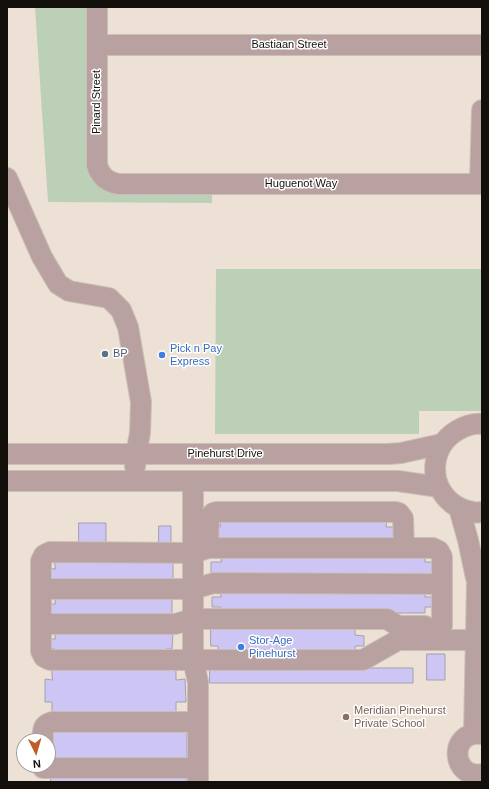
<!DOCTYPE html>
<html>
<head>
<meta charset="utf-8">
<style>
  body { margin:0 }
  #map { position:relative; width:489px; height:789px; overflow:hidden; background:#ece1d4; font-family:Arial,sans-serif }
  canvas { display:block }
  .frame { position:absolute; inset:0; border:8px solid #130f0b; pointer-events:none }
  .north { position:absolute; left:16px; top:733px; width:40px; height:40px; box-sizing:border-box; background:#fff; border:1px solid #a19f9d; border-radius:50%; rotate:175deg; font-size:11px; font-weight:700; line-height:16px; text-align:center; color:#130f0b }
  .north::after { content:''; display:block; margin:auto; width:14px; height:18px; background:#c05c27; clip-path:polygon(50% 0,100% 100%,50% 72%,0 100%) }
</style>
</head>
<body>
<div id="map">
<canvas width="489" height="789"></canvas>
<div class="frame"></div>
<div class="north">N</div>
</div>
<script>
const ctx = document.querySelector('canvas').getContext('2d');
ctx.lineJoin = 'round';
function paint(path, color) {
  ctx.fillStyle = color;
  ctx.fill(path, 'evenodd');
}
function strokePath(path, color, width, dash) {
  ctx.strokeStyle = color;
  ctx.lineWidth = width;
  ctx.lineCap = dash ? 'butt' : 'round';
  ctx.setLineDash(dash || []);
  ctx.stroke(path);
}
function label(font, color, halo, rows, align = 'center') {
  ctx.font = font + ' Arial,sans-serif';
  ctx.lineWidth = 3;
  ctx.setLineDash([]);
  ctx.textBaseline = 'middle';
  ctx.strokeStyle = halo;
  ctx.fillStyle = color;
  for (const [text, x, y, turn = 0] of rows) {
    ctx.save();
    ctx.translate(x, y);
    ctx.rotate((+turn || 0) * Math.PI / 180);
    ctx.textAlign = isNaN(turn) ? turn : align;
    if (halo) ctx.strokeText(text, 0, 0);
    ctx.fillText(text, 0, 0);
    ctx.restore();
  }
}
paint(new Path2D(`
  M35,7H89L90,174C95,185 103,190 116,193H212V203L48,202Z
  M216,269H482V411H419V434H215Z`), '#bcd0b8');
const building = new Path2D(`
  M220,520H387L386,527H395V544H212V527H220Z
  M79,523H106V545H79Z
  M159,526H171V545H159Z
  M221,555H425V562H434V579L211,578V562H221Z
  M55,562H173V579H167L166,585H45V568L55,569Z
  M220,590H425V597H435L434,607H425V613H220V607H212V597H221Z
  M55,597H172V615L45,621V604H55Z
  M211,629H355V635L364,636V646H355V653L218,652V646H211Z
  M55,632H173L172,649H166V655H55V649H45V639H55Z
  M427,654H445V680H427Z
  M52,667H176V680L185,679L186,702H176V714H52V702H45V679L52,680Z
  M210,668H413V683H210Z
  M51,732H187V760H51Z
  M51,778H187V782H51Z`);
paint(building, '#cdc5f4');
strokePath(building, '#a3a1b0', 1);
const minor = new Path2D(`
  M97,7V165C100,176 107,182 119,184H482
  M97,45H482
  M7,178L42,257L58,284L69,291L109,298L121,310L128,327L141,402L140,433L136,454L135,467
  M480,184L482,110
  M482,424C474,423 465,426 458,430C430,446 427,484 453,504C459,508 466,511 473,512C476,513 479,512 482,512
  M7,454H388L401,453L442,444
  M7,481H398L439,487
  M193,481V660L198,682V782
  M459,508L468,540L476,578
  M208,548L209,518L213,513L217,512H395L399,513L403,518L404,548
  M41,589H193L214,583L442,584
  M41,624H175L193,619H387L398,626H425
  M442,626V557L439,551L433,548H208L193,553L50,552L44,555L41,561V651L44,657L50,660H363L398,640H476
  M474,733L477,582L482,559
  M482,734C447,730 452,780 482,774
  M43,741C43,732 41,725 52,722H198
  M43,768H198`);
strokePath(minor, '#c9bfb4', 22);
strokePath(minor, '#baa1a1', 20);
for (const [x, y, r, color] of [
  [105,354,4,"#5c6f8a"],
  [162,355,4,"#3f7fe0"],
  [241,647,4,"#3f7fe0"],
  [346,717,4,"#8d6e63"]
]) {
  const dot = new Path2D();
  dot.arc(x, y, r, 0, 2 * Math.PI);
  ctx.fillStyle = color;
  ctx.fill(dot);
  strokePath(dot, '#fff', 1.5);
}
label('11px', '#130f0b', '#fff', [
  ["Bastiaan Street",289,45],
  ["Pinard Street",97,102,-90],
  ["Huguenot Way",301,184],
  ["Pinehurst Drive",225,454]
]);
label('11px', '#366cbe', '#fff', [
  ["Pick n Pay",170,349],
  ["Express",170,362],
  ["Stor-Age",249,641],
  ["Pinehurst",249,654]
], 'left');
label('11px', '#4e5e75', '#fff', [
  ["BP",113,354]
], 'left');
label('11px', '#785e54', '#fff', [
  ["Meridian Pinehurst",354,711],
  ["Private School",354,724]
], 'left');
</script>
</body>
</html>
